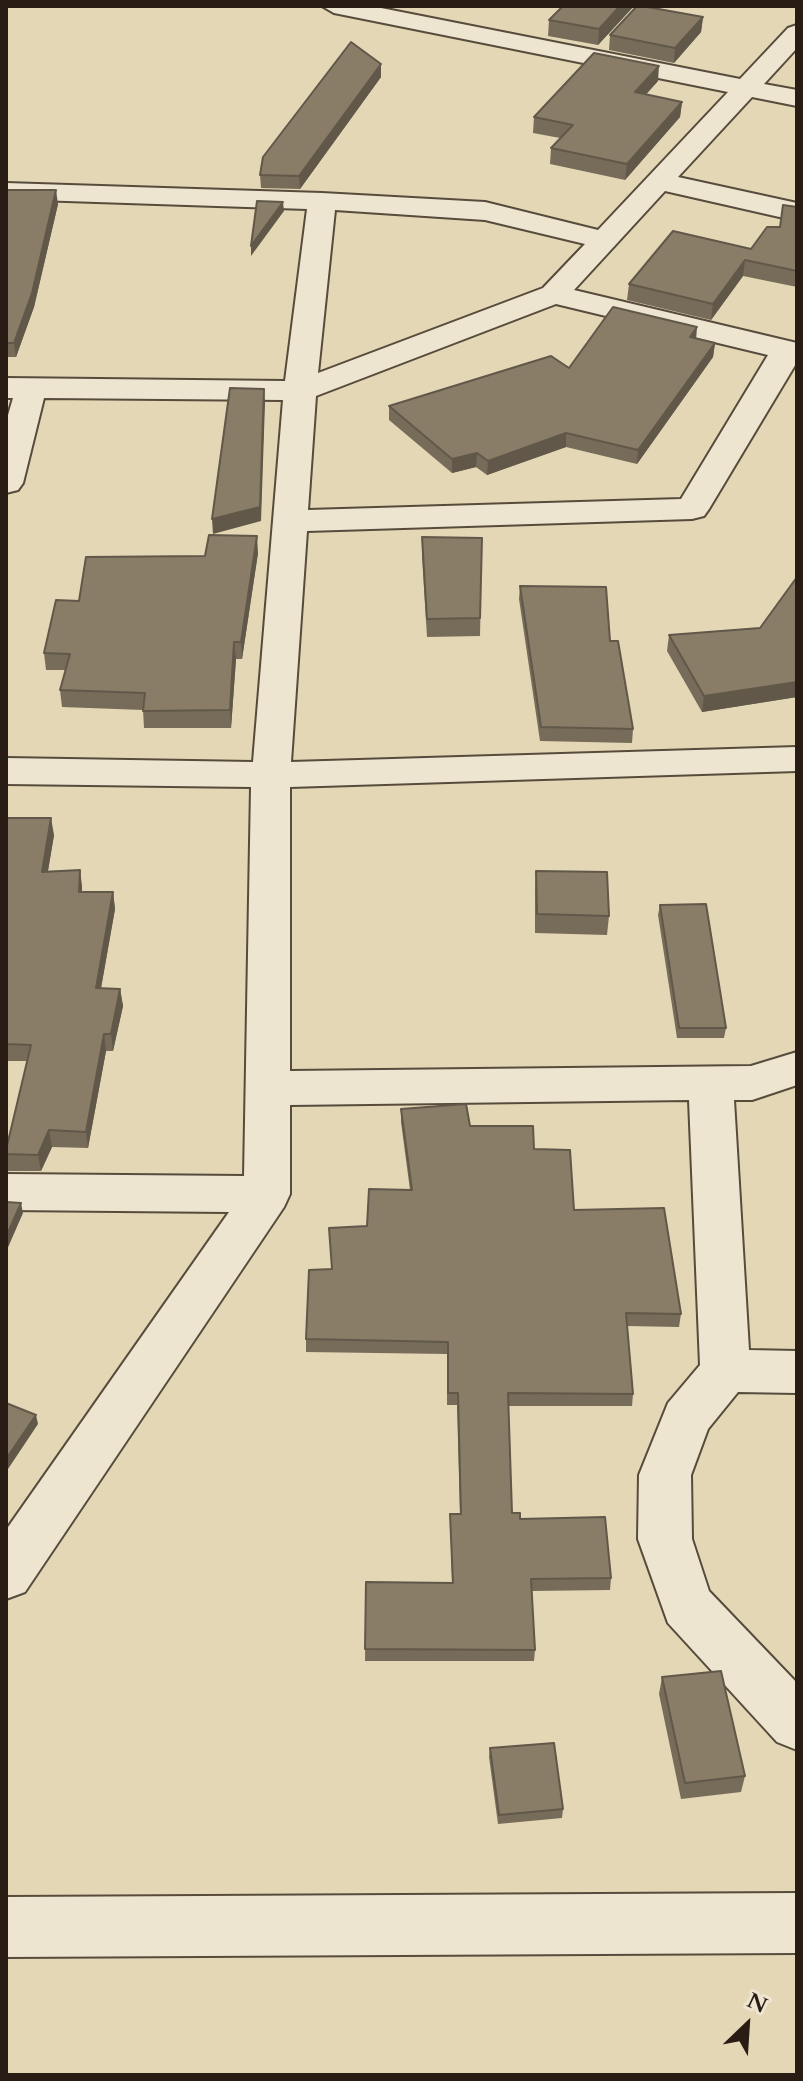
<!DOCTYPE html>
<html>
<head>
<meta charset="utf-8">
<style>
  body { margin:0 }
  #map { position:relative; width:803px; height:2081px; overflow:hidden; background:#e4d7b6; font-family:Cardo,serif }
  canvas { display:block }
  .frame { position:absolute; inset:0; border:8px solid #281c14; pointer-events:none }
  .north { position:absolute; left:707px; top:1985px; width:80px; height:80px; -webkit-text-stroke:6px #ede5d0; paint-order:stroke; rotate:25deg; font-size:22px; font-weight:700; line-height:32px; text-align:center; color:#281c14 }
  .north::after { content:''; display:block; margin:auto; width:28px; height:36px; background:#281c14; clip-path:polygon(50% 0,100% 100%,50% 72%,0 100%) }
</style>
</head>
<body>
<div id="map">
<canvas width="803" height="2081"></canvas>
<div class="frame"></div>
<div class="north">N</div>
</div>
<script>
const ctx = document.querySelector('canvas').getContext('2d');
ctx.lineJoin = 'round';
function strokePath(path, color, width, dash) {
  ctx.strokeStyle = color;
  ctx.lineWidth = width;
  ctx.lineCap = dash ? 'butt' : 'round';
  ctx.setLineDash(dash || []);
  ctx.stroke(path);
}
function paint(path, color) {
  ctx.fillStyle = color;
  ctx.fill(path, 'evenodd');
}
const minor = new Path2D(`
  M322,6H371L740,79L788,28L797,25V48L764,84L797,90V106L752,97L678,177L797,203V221L665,191L574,290L797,343V362L709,509L704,516L692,519L307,531L291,762L797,747V771L290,787V1071L751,1066L797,1052V1085L752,1100H734L749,1350L797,1351V1393L738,1392L708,1429L691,1475L692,1539L709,1591L797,1683V1750L777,1742L668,1623L638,1539L639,1475L668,1403L700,1365L689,1100L290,1105V1194L284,1207L25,1592L6,1599V1530L229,1212L6,1210V1174L244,1176L251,787L6,784V758L253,762L283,400L44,398L23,483L18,490L6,493V422L13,398H6V378L285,381L307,209L6,199V183L322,193L485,202L598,230L728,92L334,13ZM335,210L485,220L585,244L543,288L318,373ZM556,304L768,355L681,499L308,510L316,396Z
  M797,1893V1953L6,1957V1897Z`);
strokePath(minor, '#574b3c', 4);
paint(minor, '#ede5d0');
paint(new Path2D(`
  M634,6L598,45L548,36L549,20Z
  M703,17L701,32L674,63L609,50L610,35Z
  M381,64V77L300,189L261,188L260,175Z
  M658,81L646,94L682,102L680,117L625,180L550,164L551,148L560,138L533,133L534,117Z
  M6,190L58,204L34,307L16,357H6Z
  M797,207V287L743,276L711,320L627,300L629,284L751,249L780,227Z
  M696,338L715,343L713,357L637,464L566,447L487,475L476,467L452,473L389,420V406L569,368Z
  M422,537L482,538L480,636L427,637L422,556Z
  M258,553L242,659H236L231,728H144L143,710L62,707L60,690L66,670H46L44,653L79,601L205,556Z
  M797,577V697L702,712L667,651L669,635L760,628Z
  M520,586L610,641L633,729L632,743L540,741L519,599Z
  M6,818L54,835L48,871L80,870L82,892H113L115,909L101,988L120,989L123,1006L113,1051H106L88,1148L52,1147L41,1171H8L6,1160V1150L27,1061H6Z
  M536,871L609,916L607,935L535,933V890Z
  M660,905L726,1028L724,1038H677L658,915Z
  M401,1109L470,1126L534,1149L574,1210L681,1314L679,1327L627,1326L633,1394L632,1406H508L512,1513L611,1578L610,1590L532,1591L535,1650L534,1661H365L366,1582L452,1583L450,1514H460L457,1405H447V1354L306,1352V1339L367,1226L410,1190L401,1122Z
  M662,1677L745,1776L741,1792L681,1799L659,1694Z
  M490,1748L563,1809L562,1818L498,1824L489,1757Z`), '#776c59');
paint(new Path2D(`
  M620,6H634L598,45L599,29Z
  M703,17L701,32L674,63L675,48Z
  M381,64V77L300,189L299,176Z
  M659,66L658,81L634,108L635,92Z
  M682,102L680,117L625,180L627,164Z
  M56,190L58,204L34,307L16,357L14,343Z
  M283,202L284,211L251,256V246Z
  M745,260L743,276L711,320L713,304Z
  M697,327L696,341L690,337Z
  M715,343L713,357L637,464L638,450Z
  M264,389L265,403L261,521L213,534L212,519Z
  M566,433V447L487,475L488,461Z
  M477,453L476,467L452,473V459Z
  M257,536L258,553L242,659L241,642Z
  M234,642L236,659L231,728L230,710Z
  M797,682V697L702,712L704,696Z
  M51,818L54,835L45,888L42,872Z
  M80,870L82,886V909L79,892Z
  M113,892L115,909L98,1005L96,988Z
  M120,989L123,1006L113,1051L111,1034Z
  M104,1034L106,1051L88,1148L86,1132Z
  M49,1130L52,1147L41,1171L38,1155Z
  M21,1203L23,1213L6,1252V1237Z
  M36,1415L38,1424L6,1472V1459Z`), '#615849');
const building = new Path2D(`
  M563,6H620L599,29L549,20Z
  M637,6H642L703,17L675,48L610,35Z
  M351,42L381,64L299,176L260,175L263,157Z
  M594,53L659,66L635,92L682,102L627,164L551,148L573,125L534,117Z
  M6,190H56L32,293L14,343H6Z
  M257,201L283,202L251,246Z
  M783,205L797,207V271L745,260L713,304L629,284L673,231L751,249L767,227H780Z
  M613,307L697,327L690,337L715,343L638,450L566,433L488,461L477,453L452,459L389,406L551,356L569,368Z
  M230,388L264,389L260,507L212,519Z
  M209,535L257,536L241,642H234L230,710L143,711L145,693L60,690L70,654L44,653L56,600L79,601L86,557L205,556Z
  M422,537L482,538L480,618L427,619Z
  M797,577V682L704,696L669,635L760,628Z
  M520,586L606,587L610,641H618L633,729L541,727Z
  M6,818H51L42,872L80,870L79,892H113L96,988L120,989L111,1034H104L86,1132L49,1130L38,1155L6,1154V1150L31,1045L6,1044Z
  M536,871L607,872L609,916L537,914Z
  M706,904L726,1028H679L660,905Z
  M466,1104L470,1126H533L534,1149L570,1150L574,1210L664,1208L681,1314L626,1313L633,1394L508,1393L512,1513H520V1519L605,1517L611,1578L531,1579L535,1650L365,1649L366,1582L453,1583L450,1514H461L458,1393H448V1342L306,1339L309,1270L332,1269L329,1228L367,1226L369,1189L412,1190L401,1109Z
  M6,1202L21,1203L6,1237Z
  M6,1403L36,1415L6,1459Z
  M721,1671L745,1776L685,1783L662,1677Z
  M554,1743L563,1809L499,1815L490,1748Z`);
paint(building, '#8a7d68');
strokePath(building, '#615849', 2);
</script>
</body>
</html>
